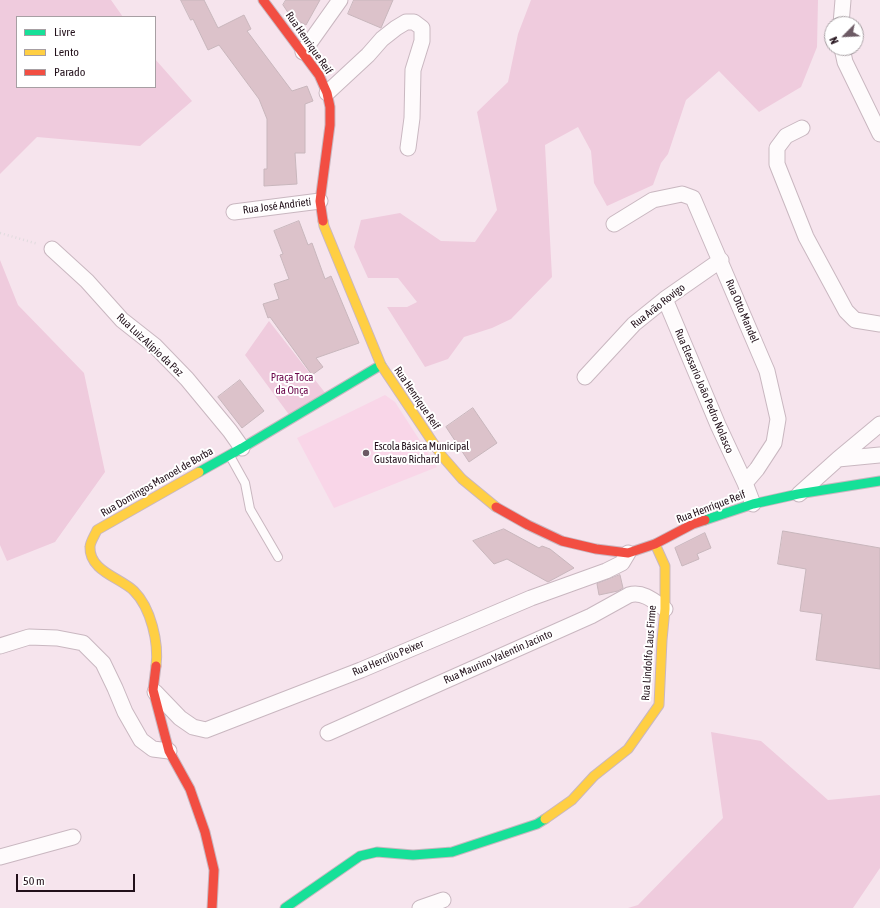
<!DOCTYPE html>
<html>
<head>
<meta charset="utf-8">
<style>
  body { margin:0 }
  #map { position:relative; width:880px; height:908px; overflow:hidden; background:#f6e4ed; font-family:"Asap Condensed",sans-serif }
  canvas { display:block }
  .legend { position:absolute; left:16px; top:16px; width:140px; height:72px; box-sizing:border-box; background:#fff; border:1px solid #a79fa3; margin:0; padding:5px 7px; list-style:none; font-size:12px; color:#22101a }
  .legend li { display:flex; align-items:center; gap:8px; height:20px }
  .legend b { width:20px; border:1px solid #a79fa3 }
  .north { position:absolute; left:824px; top:16px; width:40px; height:40px; box-sizing:border-box; background:#fff; border:1px solid #a79fa3; border-radius:50%; rotate:246deg; font-size:11px; font-weight:700; line-height:16px; text-align:center; color:#22101a }
  .north::after { content:''; display:block; margin:auto; width:14px; height:18px; background:#6c5a64; clip-path:polygon(50% 0,100% 100%,50% 72%,0 100%) }
  .scale { position:absolute; left:16px; top:874px; width:119px; height:18px; box-sizing:border-box; border:2px solid #22101a; border-top:0; padding-left:5px; font-size:12px; line-height:14px; white-space:nowrap; color:#22101a; -webkit-text-stroke:3px #fff; paint-order:stroke }
</style>
</head>
<body>
<div id="map">
<canvas width="880" height="908"></canvas>
<ul class="legend">
<li><b style="height:5px;background:#16e098"></b>Livre</li>
<li><b style="height:5px;background:#ffcf43"></b>Lento</li>
<li><b style="height:5px;background:#f24e42"></b>Parado</li>
</ul>
<div class="north">N</div>
<div class="scale">50 m</div>
</div>
<script>
const ctx = document.querySelector('canvas').getContext('2d');
ctx.lineJoin = 'round';
function paint(path, color) {
  ctx.fillStyle = color;
  ctx.fill(path, 'evenodd');
}
function strokePath(path, color, width, dash) {
  ctx.strokeStyle = color;
  ctx.lineWidth = width;
  ctx.lineCap = dash ? 'butt' : 'round';
  ctx.setLineDash(dash || []);
  ctx.stroke(path);
}
function label(font, color, halo, rows, align = 'center') {
  ctx.font = font + ' "Asap Condensed",sans-serif';
  ctx.lineWidth = 4;
  ctx.setLineDash([]);
  ctx.textBaseline = 'middle';
  ctx.strokeStyle = halo;
  ctx.fillStyle = color;
  for (const [text, x, y, turn = 0] of rows) {
    ctx.save();
    ctx.translate(x, y);
    ctx.rotate((+turn || 0) * Math.PI / 180);
    ctx.textAlign = isNaN(turn) ? turn : align;
    if (halo) ctx.strokeText(text, 0, 0);
    ctx.fillText(text, 0, 0);
    ctx.restore();
  }
}
paint(new Path2D(`
  M385,395L395,402L437,467L334,508L297,438Z`), '#f9d6e8');
paint(new Path2D(`
  M0,0H111L123,17H17V87H155V59L192,101L140,146L37,137L0,174Z
  M531,0H818L817,47L801,87L759,112L719,71L686,100L668,154L661,163L653,185L607,206L594,183L591,151L578,127L545,145L552,277L511,319L492,328L464,337L448,359L425,367L387,307H407L417,302L398,278H368L354,247L361,220L400,213L441,241L475,242L497,210L477,112L508,82L518,34Z
  M0,260L18,305L84,373L105,472L55,542L7,561L0,545Z
  M269,321L326,394L290,416L245,355Z
  M711,732L761,741L828,800L880,795V868L853,908H628L638,905L723,818Z`), '#efcbdd');
const building = new Path2D(`
  M181,0H204L218,28L244,15L251,29L247,31L292,91L307,86L313,101L305,104V153H295L297,184L264,186V169H267V119L259,99L219,45L208,50L193,19L191,20Z
  M286,0H320L306,25L291,17L283,5Z
  M354,0H393L381,28L348,14Z
  M299,221L308,245L312,243L325,279L331,276L359,343L316,358L323,367L312,375L270,317L268,318L263,304L279,299L274,284L289,279L280,255L283,254L274,231Z
  M240,380L264,411L242,428L218,397Z
  M473,408L497,443L469,462L446,427Z
  M504,529L539,548L542,546L550,549L574,568L548,582L507,559L494,564L473,541Z
  M783,531L880,548V669L816,660L822,614L800,611L806,569L778,564Z
  M705,533L711,548L697,554L699,559L682,566L675,548Z
  M620,575L623,588L618,591L599,595L597,584Z`);
paint(building, '#dcc2ca');
strokePath(building, '#c8b6bc', 1);
const lane = new Path2D(`
  M230,456L245,483L250,509L278,557`);
const street = new Path2D(`
  M841,24L843,0
  M842,48L845,62L880,134
  M303,52L340,0
  M327,93L368,55L382,39L396,28L406,22H414L422,28V41L413,70L412,118L408,148
  M802,128L786,136L777,148V164L806,237L846,311L855,320L880,324
  M234,212L320,201
  M614,224L653,200L682,194L693,198L767,371L778,419L774,443L757,469L745,483L753,504
  M52,249L87,281L122,320L155,346L187,379L230,431L242,448
  M665,299L718,425L745,483
  M585,377L634,324L665,299L721,260
  M838,459L880,455
  M799,494L838,459L880,424
  M0,646L29,637L57,638L83,643L103,663L115,688L125,712L141,740L153,749L169,751
  M155,692L180,718L193,727L206,730L361,670L531,598L606,571L622,563L628,553
  M328,733L591,616L629,595C643,591 654,601 665,609
  M0,857L73,837
  M420,908L443,900`);
const fast = new Path2D(`
  M199,472L242,448L381,365
  M705,520L753,504L798,494L880,481
  M285,908L360,856L377,852L413,855L452,852L537,824L545,819`);
const slow = new Path2D(`
  M323,221L324,226L381,365L442,456L462,479L496,507
  M156,666C159,643 151,608 134,591C121,578 89,571 90,547C90,542 95,535 97,530L199,472
  M545,819L572,800L594,776L628,749L659,705L662,640L665,609V566L655,544`);
const jam = new Path2D(`
  M263,0L319,75L327,93L330,107V125L320,201L323,221
  M496,507L528,525L562,541L596,549L628,553L655,544L693,524L705,520
  M156,666L153,690L169,751L190,789L205,832L214,870L212,908`);
strokePath(lane, '#c9b7c0', 10);
strokePath(street, '#c9b7c0', 17);
strokePath(fast, '#c9b7c0', 11);
strokePath(slow, '#c9b7c0', 11);
strokePath(jam, '#c9b7c0', 11);
strokePath(new Path2D(`
  M0,233L38,244`), '#e0dbde', 2.5, [1, 3]);
strokePath(lane, '#fefbfc', 8);
strokePath(street, '#fefbfc', 15);
strokePath(fast, '#16e098', 9);
strokePath(slow, '#ffcf43', 9);
strokePath(jam, '#f24e42', 9);
for (const [x, y, r, color] of [
  [366,453,4,"#6c5a64"]
]) {
  const dot = new Path2D();
  dot.arc(x, y, r, 0, 2 * Math.PI);
  ctx.fillStyle = color;
  ctx.fill(dot);
  strokePath(dot, '#fff', 1.5);
}
label('11px', '#22101a', '#fff', [
  ["Rua Henrique Reif",309,43,55],
  ["Rua José Andrieti",277,206,-7],
  ["Rua Arão Rovigo",658,306,-38],
  ["Rua Otto Mandel",742,311,67],
  ["Rua Luiz Alípio da Paz",150,345,43],
  ["Rua Elessario João Pedro Nolasco",704,391,67],
  ["Rua Henrique Reif",417,398,56],
  ["Rua Domingos Manoel de Borba",157,482,-30],
  ["Rua Henrique Reif",711,507,-21],
  ["Rua Lindolfo Laus Firme",649,653,-86],
  ["Rua Maurino Valentin Jacinto",498,657,-24],
  ["Rua Hercílio Peixer",388,658,-23]
]);
label('11px', '#6a0549', '#fff', [
  ["Praça Toca",292,378],
  ["da Onça",292,391]
]);
label('11px', '#22101a', '#fff', [
  ["Escola Básica Municipal",374,447],
  ["Gustavo Richard",374,460]
], 'left');
</script>
</body>
</html>
